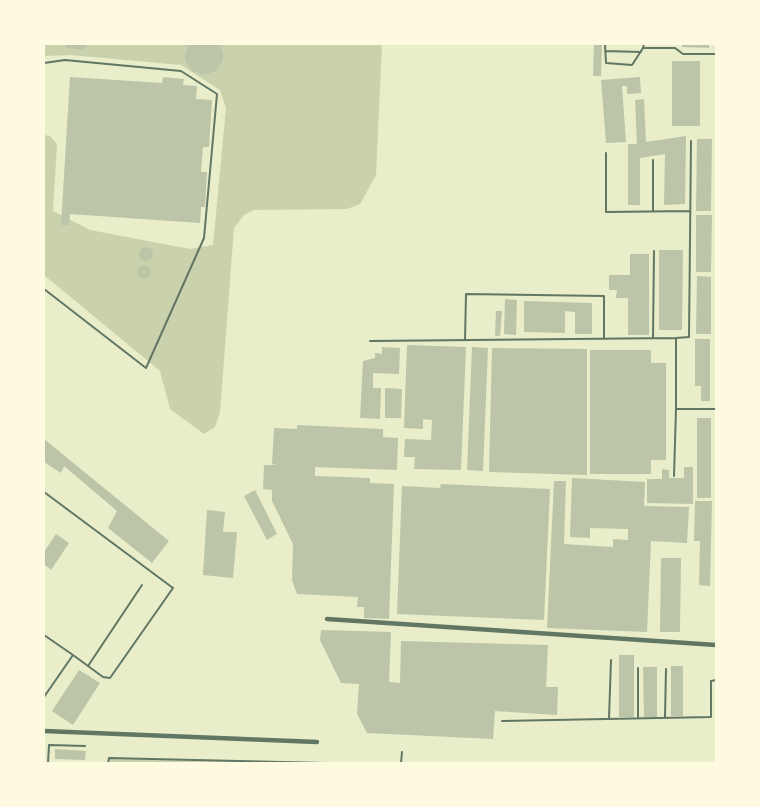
<!DOCTYPE html>
<html>
<head>
<meta charset="utf-8">
<style>
  body { margin:0 }
  #map { position:relative; width:760px; height:807px; overflow:hidden; background:#e9edc9; font-family:Mulish,sans-serif }
  canvas { display:block }
  .frame { position:absolute; inset:0; border:45px solid #fefae0; pointer-events:none }
</style>
</head>
<body>
<div id="map">
<canvas width="760" height="807"></canvas>
<div class="frame"></div>
</div>
<script>
const ctx = document.querySelector('canvas').getContext('2d');
ctx.lineJoin = 'round';
function paint(path, color) {
  ctx.fillStyle = color;
  ctx.fill(path, 'evenodd');
}
function strokePath(path, color, width, dash) {
  ctx.strokeStyle = color;
  ctx.lineWidth = width;
  ctx.lineCap = dash ? 'butt' : 'round';
  ctx.setLineDash(dash || []);
  ctx.stroke(path);
}
paint(new Path2D(`
  M44,44H382L376,175L360,204L347,209L254,210L244,215L234,228L220,412L215,427L204,434L170,409L160,371L44,275V135L50,136L57,144L53,211L90,230L190,249L213,245L226,108L220,90L181,65L71,55L44,56Z
  M109,758L322,762L324,763H108Z`), '#cad2ad');
paint(new Path2D(`
  M66,44H86L84,50L66,48Z
  M189,44H219L223,53V60L216,71L204,75L192,71L185,60V54Z
  M594,44H602L601,76H593Z
  M682,44H709V48L682,47Z
  M672,61H700V126H672Z
  M70,77L162,83L163,77L184,79L183,85L197,86L196,99L212,100L209,147H203L201,172H207L205,207H201L200,223L70,214L69,225H61Z
  M640,77L641,93L627,94V86H622L626,142L606,143L601,80Z
  M644,99L646,142L686,136L685,204L664,205L665,154L640,158V205H628V144H637L635,100Z
  M697,139H712L711,211H696Z
  M696,215H712L711,272H696Z
  M139 254a7 7 0 1 1 14 0a7 7 0 1 1-14 0Z
  M659,250H683L682,330H659Z
  M630,254H649V335H628V298H616L617,290H609V275H630Z
  M137 272a7 7 0 1 1 14 0a7 7 0 1 1-14 0Z
  M697,276L711,277V334H696Z
  M505,299L517,300L516,335L504,334Z
  M524,301L592,303V334H575V312L565,311V333L524,332Z
  M496,311H502L500,336H495Z
  M695,339H710V401H701V386H695Z
  M407,345L466,347L461,470L414,469L415,457H404L405,439L431,440L432,420L423,419V429L404,428Z
  M382,347L400,348L399,374L373,373V388H381L380,419L360,418L363,361L375,358V353L382,354Z
  M472,347L488,348L483,471L467,470Z
  M492,348L587,349V475L489,472Z
  M590,350H651V363H666V460H651V474H590Z
  M385,388L402,389L401,418H385Z
  M697,418H711V498H697Z
  M297,425L383,429V437L398,438L397,470L315,467V476L370,478V483L394,484L389,619L364,618V607H357L358,597L297,594L292,580L293,544L272,501V490L263,489L264,465H277L272,464L274,428L297,429Z
  M44,439L169,541L152,563L108,528L117,511L64,466L61,473L44,462Z
  M684,467H693V504L647,503V479H662V469L669,470V478H684Z
  M572,478L645,482L644,506L689,507L687,543L651,541L647,632L547,628L554,481H566L564,544L613,547V539L628,540V529L590,528V538L570,537Z
  M441,484L550,489L544,620L397,614L402,486L440,488Z
  M255,490L277,534L267,540L244,496Z
  M695,501H712L710,586L699,585L700,541H694Z
  M207,510L225,512L223,532H237L233,578L203,575Z
  M56,534L69,543L51,570L44,564V552Z
  M661,558H681L680,632H660Z
  M321,630L391,632L389,682L400,683L401,641L548,645L546,687H558L557,715L495,711L493,739L367,733L357,714L359,684L341,683L320,640Z
  M619,655H634V717H619Z
  M671,666H683V716H671Z
  M643,667H657V717H644Z
  M79,670L100,683L73,725L52,711Z
  M55,749L86,751L85,760L55,759Z`), '#bcc5a7');
strokePath(new Path2D(`
  M605,44L606,63L632,65L643,48L644,44
  M643,48H675L683,54H716
  M605,51L641,52
  M44,63L65,60L181,71L217,94L204,238L146,368L44,289
  M606,153V212L690,211
  M653,211V160
  M653,338L654,251
  M676,338L689,337L691,141
  M465,340L466,294L604,296V339
  M370,341L676,338V409H716
  M674,476L676,409
  M44,492L173,588L110,678L103,677L88,666
  M44,635L73,655L44,697
  M73,655L88,666L142,585
  M665,717L666,669
  M609,718L611,660
  M638,718V668
  M502,721L711,717V681L716,680
  M48,763L49,745L85,746
  M108,763L109,758L324,763
  M401,763L402,752`), '#617663', 2);
strokePath(new Path2D(`
  M327,619L716,645
  M44,731L317,742`), '#617663', 4.5);
</script>
</body>
</html>
